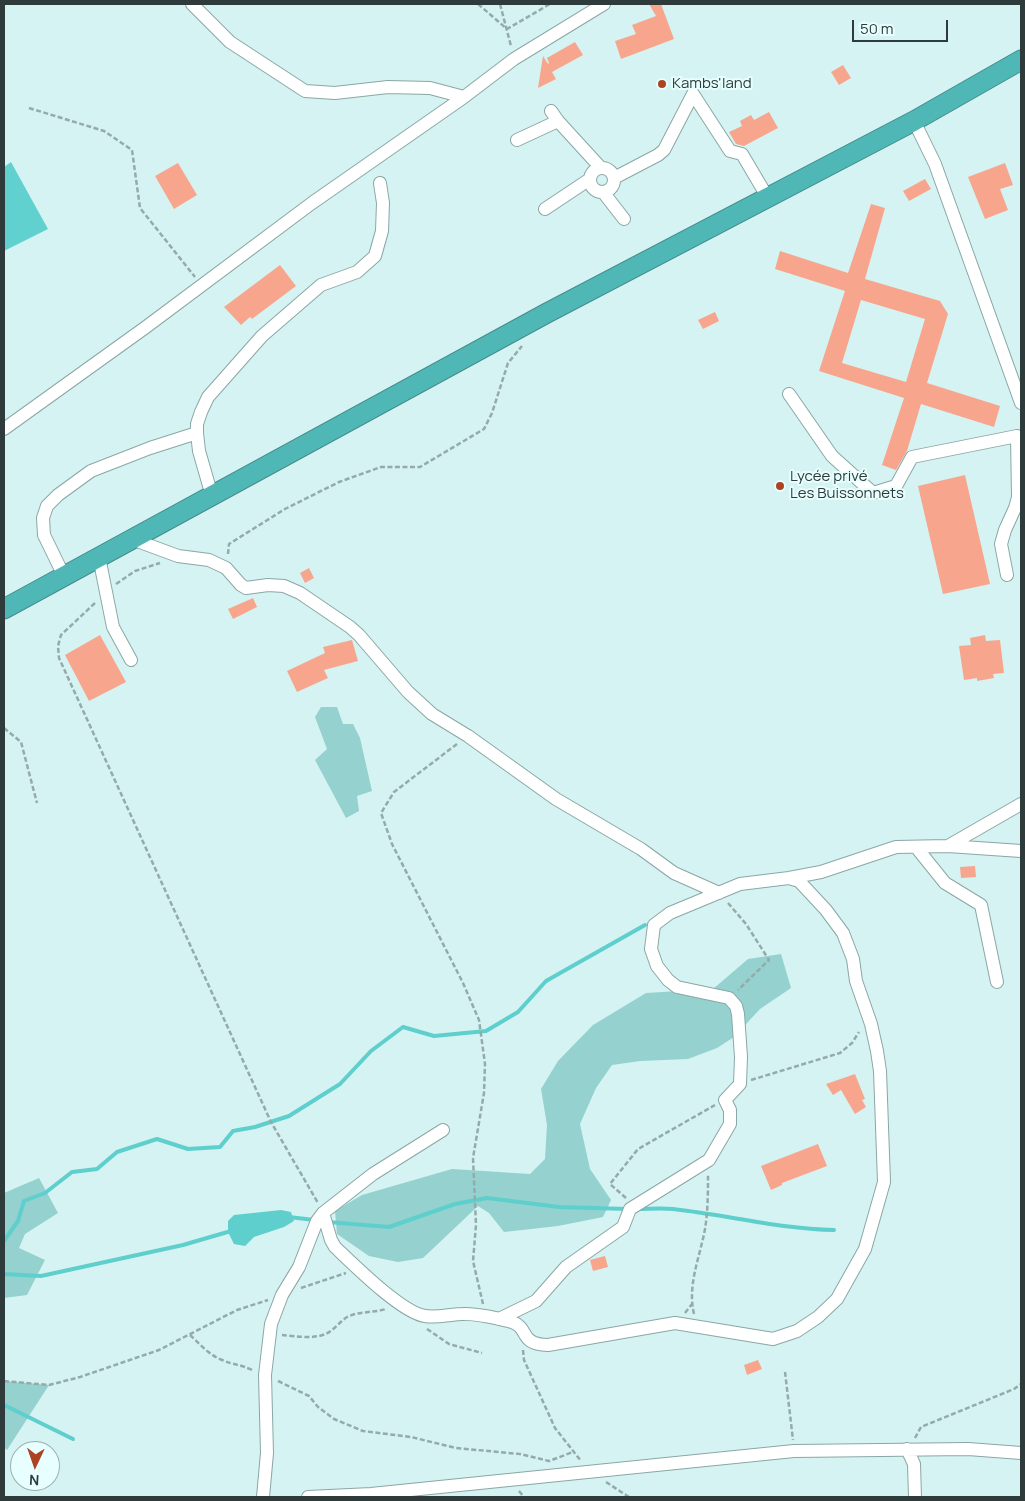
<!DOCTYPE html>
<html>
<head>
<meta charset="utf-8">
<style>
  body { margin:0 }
  #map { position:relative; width:1025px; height:1501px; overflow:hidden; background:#d5f3f2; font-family:Manrope,sans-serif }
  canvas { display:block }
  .frame { position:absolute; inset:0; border:5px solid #2f3b3b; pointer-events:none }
  .north { position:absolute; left:10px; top:1441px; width:50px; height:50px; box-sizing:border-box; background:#e7fffe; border:1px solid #9db1b0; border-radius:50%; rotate:183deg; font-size:14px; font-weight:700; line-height:20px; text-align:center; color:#2f3b3b }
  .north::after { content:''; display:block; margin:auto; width:18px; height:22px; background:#ac4422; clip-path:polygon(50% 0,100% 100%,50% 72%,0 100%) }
  .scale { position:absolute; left:852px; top:20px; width:96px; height:22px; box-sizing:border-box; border:2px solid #2f3b3b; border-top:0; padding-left:6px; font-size:15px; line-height:18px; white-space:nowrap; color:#2f3b3b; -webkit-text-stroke:4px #e7fffe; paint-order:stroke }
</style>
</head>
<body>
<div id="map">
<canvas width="1025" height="1501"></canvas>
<div class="frame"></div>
<div class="north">N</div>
<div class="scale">50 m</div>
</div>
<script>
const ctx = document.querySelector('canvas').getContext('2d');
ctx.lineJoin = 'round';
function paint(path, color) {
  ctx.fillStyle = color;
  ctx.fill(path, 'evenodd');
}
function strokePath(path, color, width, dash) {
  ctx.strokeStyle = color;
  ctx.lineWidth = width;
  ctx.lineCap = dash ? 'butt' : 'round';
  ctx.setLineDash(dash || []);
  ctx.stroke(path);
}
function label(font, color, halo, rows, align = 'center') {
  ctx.font = font + ' Manrope,sans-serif';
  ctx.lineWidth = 4;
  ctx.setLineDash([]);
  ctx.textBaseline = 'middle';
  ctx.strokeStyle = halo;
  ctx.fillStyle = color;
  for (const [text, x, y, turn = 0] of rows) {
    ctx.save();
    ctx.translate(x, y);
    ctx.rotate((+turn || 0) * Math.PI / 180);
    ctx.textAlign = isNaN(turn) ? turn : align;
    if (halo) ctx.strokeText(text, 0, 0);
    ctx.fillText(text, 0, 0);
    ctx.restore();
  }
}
paint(new Path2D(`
  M321,707H337L343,724H353L360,738L372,791L357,796L359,811L346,818L315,760L327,749L315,717Z
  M781,954L791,988L760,1009L734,1037L717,1048L688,1059L640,1061L612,1065L596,1088L580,1124L590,1169L611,1200L603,1217L558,1226L504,1232L489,1213L478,1206L423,1258L398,1262L369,1256L337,1234L335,1211L362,1195L452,1169L530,1174L545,1159L547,1125L541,1089L558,1061L593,1025L646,993L713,989L748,959Z
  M39,1178L58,1213L25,1234L19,1248L45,1260L27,1295L4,1298V1193Z
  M4,1381L49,1385L7,1450L4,1447Z`), '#94d1cf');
paint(new Path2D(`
  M11,162L48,229L4,251V167Z`), '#61d1cf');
paint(new Path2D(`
  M281,1210L291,1212L294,1221L284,1227L254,1237L245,1246L234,1244L228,1232V1221L234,1215Z`), '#5ecfcc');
strokePath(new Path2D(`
  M638,1209C649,1209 661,1208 673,1209C727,1215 780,1229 834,1230
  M289,1217L314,1220
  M328,1222L389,1227L455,1204L487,1198L559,1207L628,1209
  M4,1241L18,1221L24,1201L45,1193L72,1172L97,1169L117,1152L157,1139L188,1149L220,1147L233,1131L255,1127L289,1116L340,1084L371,1051L403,1027L434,1036L486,1031L518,1012L546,981L645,925
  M4,1274L41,1276L183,1245L231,1231
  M4,1405L73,1439`), '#5ecfcc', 4);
paint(new Path2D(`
  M649,4H661L674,39L621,59L615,41L636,34L632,25L656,16Z
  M575,42L583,55L552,72L556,79L538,88L543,56L548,64L549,63L547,58Z
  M843,65L851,78L839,85L831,72Z
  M769,112L778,128L744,146L736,144L729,132L742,126L740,121L751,115L754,120Z
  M178,163L197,195L174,209L155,176Z
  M1005,163L1013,185L1000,189L1008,210L985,219L968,177Z
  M925,179L931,189L909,201L903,191Z
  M871,204L885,208L865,279L940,301L948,314L927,383L1000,406L994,427L921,404L907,451L896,470L882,465L904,398L819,371L845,291L775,269L780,251L848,273ZM861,300L925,319L906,382L842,363Z
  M280,265L296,286L252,319L250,317L241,325L224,307Z
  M715,312L719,321L703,329L698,320Z
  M965,475L990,584L943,594L918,486Z
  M309,568L314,578L305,583L300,573Z
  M253,598L257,607L233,619L228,609Z
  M100,635L126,682L89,701L65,655Z
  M985,635L986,641L1000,640L1004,673L993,674L994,678L977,681V678L964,680L959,646L971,645L970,638Z
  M352,640L358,661L324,670L328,678L297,692L287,671L325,653L323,647Z
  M975,866L976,877L961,878L960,867Z
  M855,1074L865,1099L862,1100L866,1107L855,1114L841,1090L833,1095L826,1084Z
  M818,1144L827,1166L782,1183V1185L771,1190L761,1166Z
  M605,1256L608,1267L593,1271L590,1260Z
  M758,1360L762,1369L747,1375L744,1365Z`), '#f7a68d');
const minor = new Path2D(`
  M192,4L230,42L305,91L335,93L388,87L430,88L464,97
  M551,111L558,121L601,168
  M914,121L935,164L1021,403
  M517,140L558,121
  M590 180a12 12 0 1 1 24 0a12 12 0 1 1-24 0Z
  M614,178L658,155L664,150L693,94L730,151L742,154L768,198
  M603,192L624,219
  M545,209L590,179
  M789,394L832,456L873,493L896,486L912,457L1017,436L1018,497L1015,508L1005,530L1001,544L1007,575
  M4,429L146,327L312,203L464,97L514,59L604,4
  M212,496L199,451L197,433V424L201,412L208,397L262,336L321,285L357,272L375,256L382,231L383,203L380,183
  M132,539L178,556L209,560L226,568L241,585L246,588L268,585L284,586L300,593L350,627L359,635L408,692L432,714L468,736L556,799L641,849L674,873L719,893
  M99,557L113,627L131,660
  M64,576L44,535L43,518L47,506L58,495L91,471L150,448L197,433
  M948,846L1021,804
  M916,847L945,883L981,905L997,982
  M323,1213L331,1240L335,1247C354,1265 402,1313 425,1316C438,1318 451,1314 463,1314C474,1313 502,1319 512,1322C530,1328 518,1344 548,1345L675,1323L773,1339L797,1331L818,1317L837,1299L865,1249L884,1182L880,1071L877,1051L871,1024L856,981L853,959L843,933L826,910L799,881L789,878
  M499,1319L536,1301L566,1267L623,1227L630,1209L709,1160L730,1124V1110L725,1100L740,1084L741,1057L738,1014L736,1006L729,998L677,987L668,980L657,966L651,949L654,925L670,913L740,884L789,878L821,872L896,847L948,846L1021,851
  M907,1449L914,1464L915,1497
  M263,1497L267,1453L265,1375L271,1324L282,1295L299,1267L317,1221L323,1213L373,1174L443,1130
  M308,1497L371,1494L794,1451L968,1449L1021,1453`);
const highway = new Path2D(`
  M4,609L547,313L914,121L1021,60`);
strokePath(minor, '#8aa7a5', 14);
strokePath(highway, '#448c8b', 21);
strokePath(new Path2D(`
  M478,4L507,29L550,4
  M500,4L511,46
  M29,108L104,131L132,150L140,208L195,277
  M228,554L229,544L285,509L339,482L381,467H420L484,429L492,413L508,363L522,346
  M116,584L135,571L160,563
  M95,603L61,635L58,646L59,658L271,1122L318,1203
  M4,728L21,742L37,803
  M457,744L394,792L381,813L392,844L463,983L479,1020L485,1064L484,1093L473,1158L476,1225L473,1261L483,1304
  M728,903L746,924L769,960L738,990
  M751,1080L840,1053L852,1043L859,1032
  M626,1198L610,1184L638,1149L715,1105
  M301,1288L346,1273
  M685,1313L692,1304
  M694,1314C687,1285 700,1257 705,1229C708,1211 708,1192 708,1174
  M427,1329L449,1344L482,1353
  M190,1335C200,1344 209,1355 222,1360C233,1365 240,1364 252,1370
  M282,1335C297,1336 319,1341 332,1330C337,1326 341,1321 347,1317C359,1311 373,1313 386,1309
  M523,1350L524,1360L555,1428L581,1461
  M785,1372L793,1440
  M4,1381L49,1385L80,1377L159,1350L237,1310L268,1300
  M278,1381L309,1396L318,1407L334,1419L363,1431L411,1437L456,1448L520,1454L549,1461L573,1452
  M915,1438L921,1427L1014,1389L1021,1384
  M606,1482L629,1497
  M519,1491L524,1497`), '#94abaa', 2.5, [5, 2.5]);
strokePath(minor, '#fff', 12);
strokePath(highway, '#4fb8b6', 19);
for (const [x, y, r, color] of [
  [662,84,5,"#ac4422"],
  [780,486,5,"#ac4422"]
]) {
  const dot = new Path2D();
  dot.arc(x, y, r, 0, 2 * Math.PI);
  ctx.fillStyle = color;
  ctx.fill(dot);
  strokePath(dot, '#e7fffe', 2);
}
label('15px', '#2f3b3b', '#e7fffe', [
  ["Kambs'land",672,84],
  ["Lycée privé",790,477],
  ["Les Buissonnets",790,494]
], 'left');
</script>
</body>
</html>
